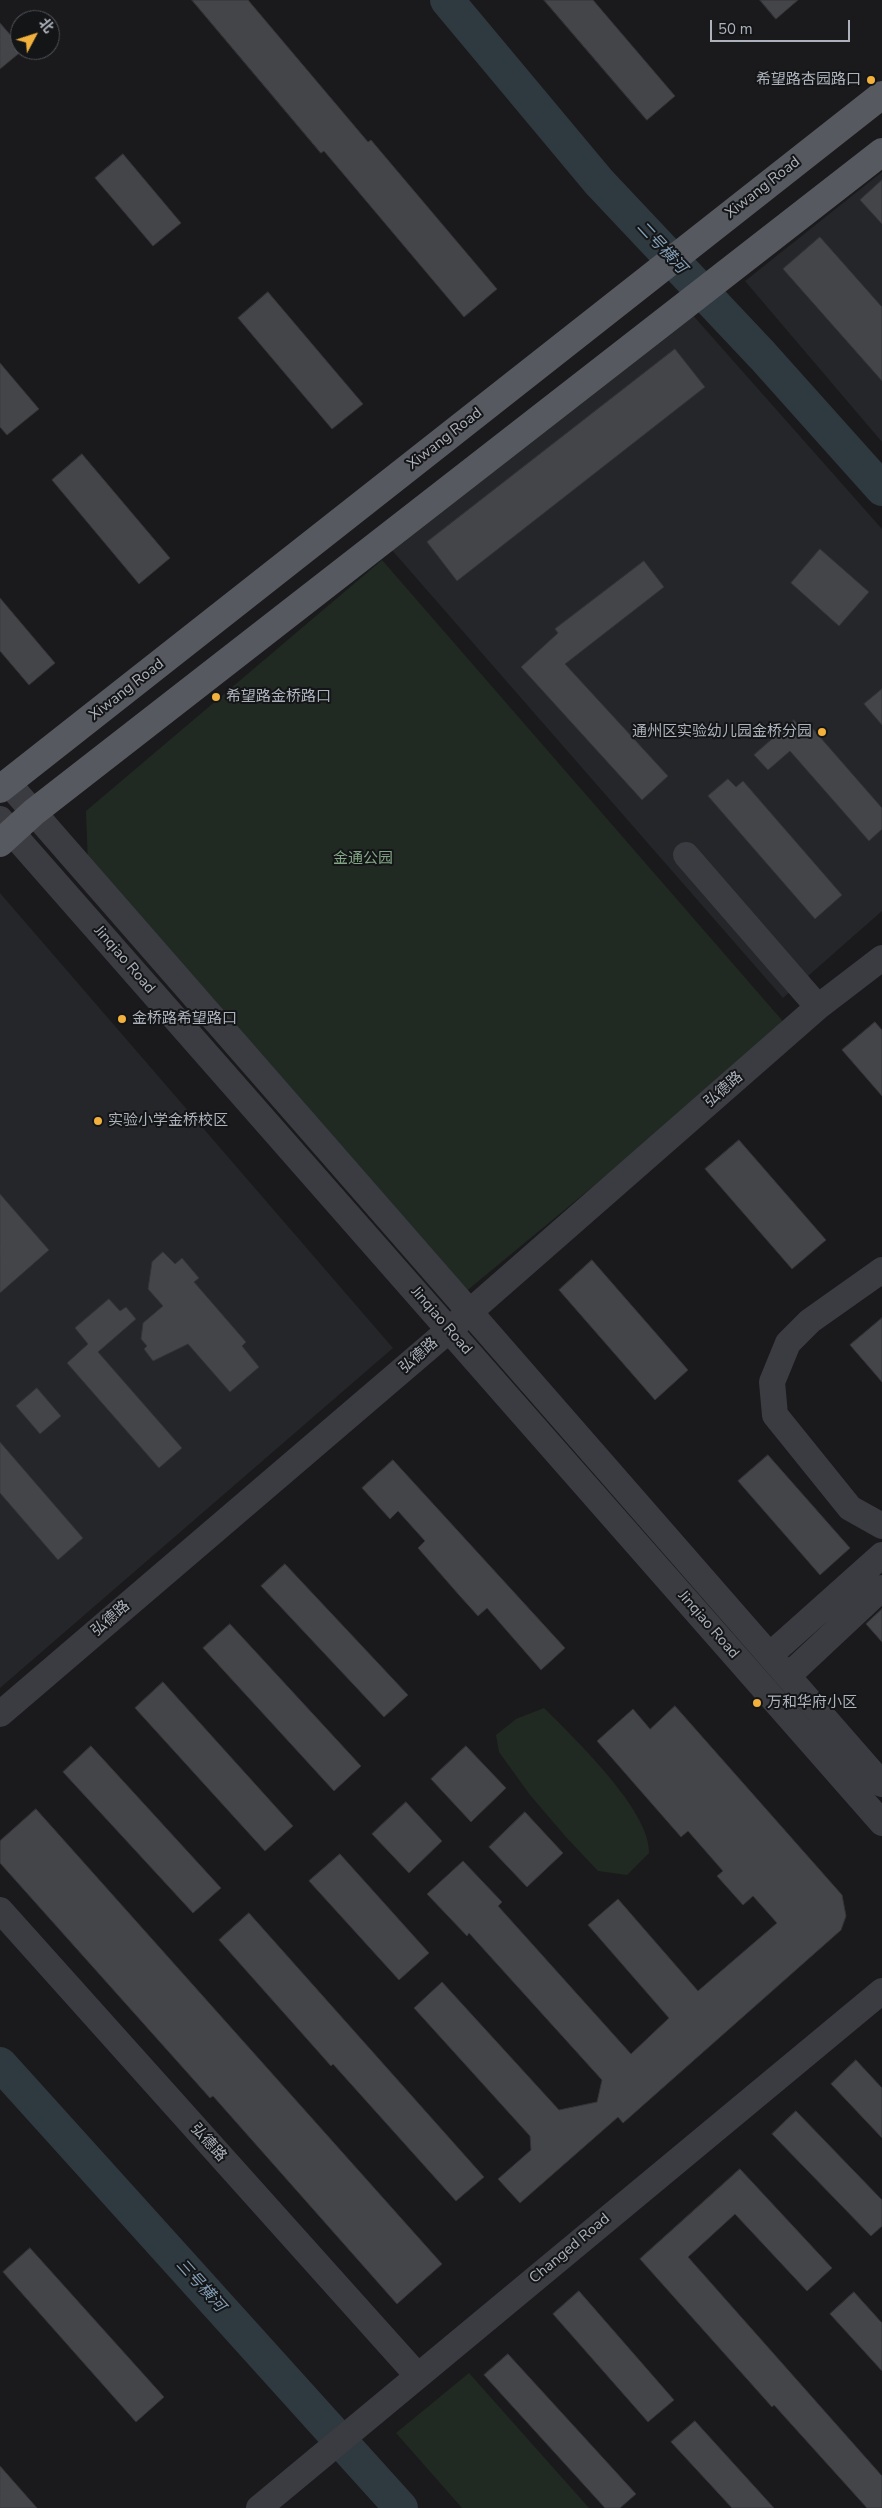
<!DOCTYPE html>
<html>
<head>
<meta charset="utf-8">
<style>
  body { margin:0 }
  #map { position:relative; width:882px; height:2508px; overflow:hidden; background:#1a1a1c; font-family:"Nunito Sans","Noto Sans SC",sans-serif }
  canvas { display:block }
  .north { position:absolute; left:10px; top:10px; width:50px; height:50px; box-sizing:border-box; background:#141517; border:1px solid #515359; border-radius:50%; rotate:50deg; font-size:14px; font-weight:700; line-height:20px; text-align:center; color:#acb1bb }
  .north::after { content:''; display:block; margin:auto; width:18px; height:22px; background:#f2b13c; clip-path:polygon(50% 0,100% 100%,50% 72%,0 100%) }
  .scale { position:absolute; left:710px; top:20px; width:140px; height:22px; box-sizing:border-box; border:2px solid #acb1bb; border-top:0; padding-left:6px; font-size:15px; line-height:18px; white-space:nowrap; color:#acb1bb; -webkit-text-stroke:4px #141517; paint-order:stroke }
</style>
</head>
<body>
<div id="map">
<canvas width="882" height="2508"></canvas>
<div class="north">北</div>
<div class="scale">50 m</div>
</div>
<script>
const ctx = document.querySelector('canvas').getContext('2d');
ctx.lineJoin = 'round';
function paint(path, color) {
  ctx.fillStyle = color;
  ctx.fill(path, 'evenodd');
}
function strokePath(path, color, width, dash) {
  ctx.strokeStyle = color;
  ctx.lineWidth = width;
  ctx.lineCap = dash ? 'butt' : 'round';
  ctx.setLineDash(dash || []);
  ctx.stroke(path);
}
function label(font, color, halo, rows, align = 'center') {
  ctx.font = font + ' "Nunito Sans","Noto Sans SC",sans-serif';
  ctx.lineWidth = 4;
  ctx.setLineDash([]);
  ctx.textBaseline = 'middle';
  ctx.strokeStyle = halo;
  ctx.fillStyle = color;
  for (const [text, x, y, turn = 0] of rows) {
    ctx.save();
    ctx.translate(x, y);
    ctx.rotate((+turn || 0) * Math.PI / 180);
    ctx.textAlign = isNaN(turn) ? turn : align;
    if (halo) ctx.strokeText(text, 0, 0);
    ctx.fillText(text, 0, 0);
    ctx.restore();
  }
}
paint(new Path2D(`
  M882,172V442L745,281Z
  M690,312L882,529V911L783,998L391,549Z
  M0,893L393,1348L0,1688Z`), '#252629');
paint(new Path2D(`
  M382,560L787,1026L464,1293L88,865L86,811Z
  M544,1708C573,1737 651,1811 649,1853L627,1875L598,1871L566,1837L530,1795L499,1752L496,1735L516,1719Z
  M469,2373L589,2508H462L396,2433Z`), '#212a22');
strokePath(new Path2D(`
  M447,0L599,182L763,356L882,489
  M0,2064L401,2508`), '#2f3940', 34);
const building = new Path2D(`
  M192,0H248L368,142L371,140L497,289L464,317L324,151L321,153Z
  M544,0H593L675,96L647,120Z
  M760,0H798L776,19Z
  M0,23L20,46V50H23L0,69Z
  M123,154L181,223L153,246L95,178Z
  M882,180V224L860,200Z
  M820,237L882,307V381L783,269Z
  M268,292L363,404L332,429L238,318Z
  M675,349L705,387L457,581L427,542Z
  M0,363L39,409L7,435L0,427Z
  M82,454L170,558L139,584L52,480Z
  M820,549L869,592L839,626L791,583Z
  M644,561L664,587L565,664L668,776L642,800L521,667L558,633L555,629Z
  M0,598L55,663L29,685L0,651Z
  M882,689V725L864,704Z
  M794,720L800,727L806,721L882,808V829L869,841L790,751L768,770L754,755Z
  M728,779L736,787L743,781L842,895L815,919L708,796Z
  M875,1022L882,1030V1096L842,1050Z
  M739,1140L826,1240L792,1269L705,1169Z
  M0,1194L49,1250L0,1293Z
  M163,1252L175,1264L182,1258L199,1278L194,1282L246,1342L242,1346L259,1367L230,1392L188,1344L153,1361L144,1349L147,1346L141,1339L143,1323L163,1306L148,1289L152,1262Z
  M592,1260L688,1370L655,1400L559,1290Z
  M109,1299L120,1311L126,1307L136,1319L98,1352L182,1448L159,1468L67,1363L88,1344L75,1328Z
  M882,1318V1382L850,1345Z
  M37,1388L61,1416L40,1434L16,1406Z
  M0,1442L83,1538L58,1560L0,1493Z
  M768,1455L850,1548L820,1575L738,1481Z
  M393,1460L565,1648L541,1670L487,1608L478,1616L459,1595L418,1548L425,1541L398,1511L390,1519L362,1488Z
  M285,1564L408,1695L384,1717L261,1586Z
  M882,1609V1642L866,1624Z
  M230,1624L361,1766L334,1791L203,1648Z
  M163,1682L293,1826L265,1851L135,1708Z
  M675,1706L842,1895L846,1916L841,1930L623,2123L618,2117L520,2203L498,2179L531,2150L530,2136L414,2008L442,1982L559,2110L597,2102L602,2080L469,1933L467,1936L427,1894L463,1861L502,1902L498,1906L631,2054L669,2018L588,1925L618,1899L698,1991L777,1923L753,1896L743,1905L717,1876L723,1871L688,1831L681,1837L597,1741L633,1709L650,1729Z
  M91,1746L221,1888L193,1913L63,1772Z
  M466,1746L506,1788L471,1822L431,1779Z
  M406,1802L442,1841L409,1873L372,1834Z
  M36,1809L442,2264L397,2304L213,2096L210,2098L0,1863V1841Z
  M525,1812L563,1853L527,1887L489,1847Z
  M340,1854L429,1953L399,1980L309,1881Z
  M249,1913L484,2177L456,2201L333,2064L331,2066L219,1940Z
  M856,2060L882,2088V2138L831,2084Z
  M796,2111L882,2200V2226L871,2236L772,2134Z
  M740,2169L832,2268L807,2291L735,2214L688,2257L882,2476V2508H867L774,2405L772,2407L640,2259Z
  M30,2248L164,2397L136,2422L3,2272Z
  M579,2291L674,2400L648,2422L553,2314Z
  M854,2292L882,2323V2371L830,2314Z
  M508,2354L636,2494L620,2508H605L484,2375Z
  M695,2421L774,2508H732L671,2442Z
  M0,2466L37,2508H0Z`);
paint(building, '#444549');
strokePath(building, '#343438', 1);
strokePath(new Path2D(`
  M8,783L882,1784
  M0,819L882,1823
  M686,855L818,1007
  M882,1270L810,1321L788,1343L772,1382L775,1415L850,1508L882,1526
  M770,1655L882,1555
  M788,1676L882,1588
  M0,1714L449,1330L818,1007L882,958
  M0,1910L417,2375
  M259,2508L882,1991`), '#3b3c41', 26);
strokePath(new Path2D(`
  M0,789L882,95
  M0,843L34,812L882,152`), '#575960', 28);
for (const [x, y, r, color] of [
  [871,80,5,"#f2b13c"],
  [216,697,5,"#f2b13c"],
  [822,732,5,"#f2b13c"],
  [122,1019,5,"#f2b13c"],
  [98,1121,5,"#f2b13c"],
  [757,1703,5,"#f2b13c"]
]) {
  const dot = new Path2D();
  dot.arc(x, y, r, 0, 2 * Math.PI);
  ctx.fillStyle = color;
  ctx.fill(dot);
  strokePath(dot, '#141517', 2);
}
label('15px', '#acb1bb', '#141517', [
  ["希望路杏园路口",861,80,"right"],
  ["希望路金桥路口",226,697],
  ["通州区实验幼儿园金桥分园",812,732,"right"],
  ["金桥路希望路口",132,1019],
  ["实验小学金桥校区",108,1121],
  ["万和华府小区",767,1703]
], 'left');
label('15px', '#acb1bb', '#141517', [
  ["Xiwang Road",763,188,-38],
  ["Xiwang Road",445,439,-38],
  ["Xiwang Road",127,690,-38],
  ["Jinqiao Road",124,960,49],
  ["弘德路",724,1090,-41],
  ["Jinqiao Road",441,1321,49],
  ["弘德路",419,1356,-41],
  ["弘德路",111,1619,-41],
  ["Jinqiao Road",708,1625,49],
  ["弘德路",208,2143,48],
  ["Changed Road",570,2249,-40]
]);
label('15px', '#83a685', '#141517', [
  ["金通公园",363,859]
]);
label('italic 16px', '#849fb6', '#141517', [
  ["二号横河",661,248,47],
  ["三号横河",200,2286,48]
]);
</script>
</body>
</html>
